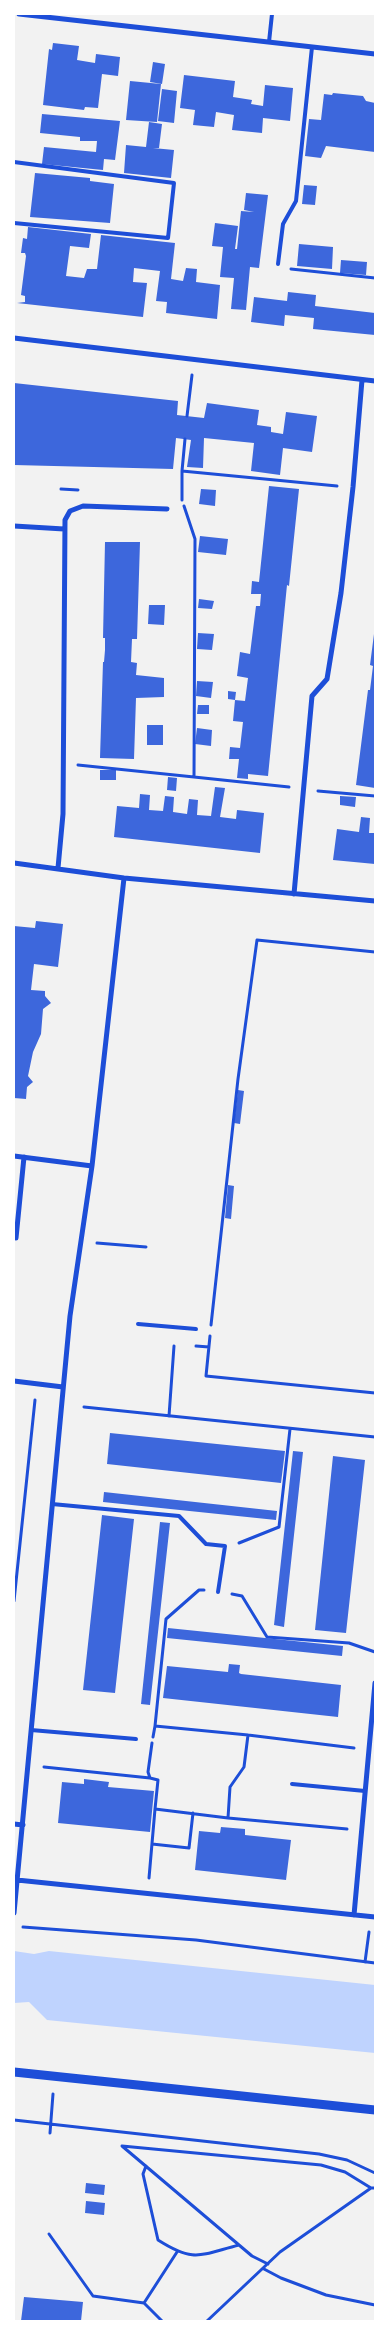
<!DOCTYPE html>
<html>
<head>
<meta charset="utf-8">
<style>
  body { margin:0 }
  #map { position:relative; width:389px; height:2335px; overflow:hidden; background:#f2f2f2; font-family:Cabin,sans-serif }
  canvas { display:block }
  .frame { position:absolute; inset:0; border:15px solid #fff; pointer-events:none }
</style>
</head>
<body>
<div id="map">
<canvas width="389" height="2335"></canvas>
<div class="frame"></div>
</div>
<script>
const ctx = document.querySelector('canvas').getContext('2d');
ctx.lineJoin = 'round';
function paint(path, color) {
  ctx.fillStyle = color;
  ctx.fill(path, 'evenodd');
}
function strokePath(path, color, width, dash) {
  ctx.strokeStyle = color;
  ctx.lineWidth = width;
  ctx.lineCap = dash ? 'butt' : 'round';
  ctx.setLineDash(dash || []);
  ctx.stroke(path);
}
paint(new Path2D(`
  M14,1951L34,1954L49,1951L375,1985V2053L47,2020L29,2002L14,2003Z`), '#bfd3fe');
paint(new Path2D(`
  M53,43L79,46L77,60L95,63L96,54L120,57L118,76L102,74L98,108L85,107L84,110L43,105L49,49L52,50Z
  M153,62L165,64L162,84L150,82Z
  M184,75L235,81L233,97L252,100L251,104L263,106L265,85L293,88L290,121L263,118L262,133L232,130L234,115L216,112L214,127L193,125L195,110L180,108Z
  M130,81L161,84L157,122L126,120Z
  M162,89L177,91L174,123L158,121Z
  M333,93L363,96L366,101L375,103V152L326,146L321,158L305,156L309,119L321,120L324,94L332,95Z
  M42,114L120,121L115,160L104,159L103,170L42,164L44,147L96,152L97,141H80V137L40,133Z
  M149,122L162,124L159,148H153L174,150L171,178L124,173L126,145L146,147Z
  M35,173L90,178V181L114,184L110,223L30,217Z
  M304,185L317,186L315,205L302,204Z
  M246,193L268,195L259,268L250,267L246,310L231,309L234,278L220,277L223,247L212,246L215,223L238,226L235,249H237L241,211L254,212L244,210Z
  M28,227L91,234L89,248L70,246L66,276L84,278L87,269H97L101,235L175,243L171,279L183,281L186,268L197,269L196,282L220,285L217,319L166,313L167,302L156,301L160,271L134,268L133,282L147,283L143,317L17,303L25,302V296L21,295L26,256L25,253H21L23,238L27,239Z
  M299,244L333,247L332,269L297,266Z
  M341,260L367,262L366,275L340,273Z
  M288,292L316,295L315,306L375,313V335L313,329L314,318L285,315L284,326L251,322L254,297L287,301Z
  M14,383L178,401L177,415L204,418L207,403L259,410L257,425L271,427V432L283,434L286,412L317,416L312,452L283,448L280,475L251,471L254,443L204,438L203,468L187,467L191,440L176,438L173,469L14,465Z
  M269,486L299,489L289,586L287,585L268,776L248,774V779L237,778L239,759H229L230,747L240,748L243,722L233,721L235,700L245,701L248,678L237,676L240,652L250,654L256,606H260L261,594H251L252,581L259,582Z
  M201,489L216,490L215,506L199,504Z
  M200,536L228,539L226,555L198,552Z
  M105,542H140L137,639H132L131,662L137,663L136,675L164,678V697L136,698L134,759L100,758L103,662H104L105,650V638H103Z
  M199,599L214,601L212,609L198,608Z
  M149,605H165L164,625L148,624Z
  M198,633L214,634L212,650L197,649Z
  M374,634H375V788L356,785L368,690H370L373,666L370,665Z
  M197,681L213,682L211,698L196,696Z
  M228,691L236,692L235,700L228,699Z
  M198,705H209V714H197Z
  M147,725H163V745H147Z
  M197,728L212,730L211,746L195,744Z
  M100,770H116V780H100Z
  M168,777L177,778L176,791L167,790Z
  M215,787L225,788L220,817L236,819L237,810L264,813L260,853L114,837L117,806L139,808L140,794L150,795L149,810L163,811L165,796L174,797L173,812L187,814L189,799L198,800L197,815L211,816Z
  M340,796L356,797L355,807L340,805Z
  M361,817L370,818L369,833H375V864L333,860L337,829L359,832Z
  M36,921L63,924L58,967L34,964L31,990L45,991V996L51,1003L43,1009L41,1034L33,1052L28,1076L33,1082L27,1087L26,1099L14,1098V926L35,928Z
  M238,1090L244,1091L240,1124L234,1123Z
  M228,1185L234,1186L231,1219L225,1218Z
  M110,1433L285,1451L281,1483L107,1464Z
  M293,1451L303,1452L284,1627L274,1625Z
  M333,1456L365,1460L346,1633L315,1630Z
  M104,1492L277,1511L276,1520L103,1502Z
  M102,1515L134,1519L115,1693L83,1690Z
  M160,1522L170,1523L150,1705L141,1704Z
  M168,1628L343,1646L342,1656L167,1638Z
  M229,1664L240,1665L239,1673L241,1674L341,1685L338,1717L163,1698L167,1666L228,1672Z
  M84,1779L109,1782L108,1787L154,1791L150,1832L58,1823L62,1782L84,1784Z
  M221,1827L245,1829V1835L291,1840L286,1880L195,1870L199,1831L220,1833Z
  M86,2183L105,2185L104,2195L85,2193Z
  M86,2201L105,2203L104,2215L85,2213Z
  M24,2297L83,2302L81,2321H21Z`), '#3d67dc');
strokePath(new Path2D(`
  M291,269L375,278
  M187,416L192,375
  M185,439L182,471L337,486
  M61,489L78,490
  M182,500V471
  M184,506L195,539L194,777L289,787
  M78,765L194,777
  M318,791L375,796
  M97,1243L146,1247
  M211,1325L238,1079L257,940L375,952
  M210,1336L206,1376L375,1393
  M196,1346L209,1347
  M84,1407L375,1437
  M169,1416L174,1346
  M239,1543L279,1527L290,1429
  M232,1594L242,1596L267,1637L349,1643L375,1652
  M14,1601L35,1400
  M248,1735L354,1748
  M153,1737L155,1726
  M152,1743L148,1772L150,1778L158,1780L155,1809L228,1818L230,1787L244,1767L248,1735L155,1726L166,1619L199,1590H204
  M44,1767L150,1778
  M228,1818L347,1829
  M152,1844L189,1848L193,1813
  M149,1878L155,1809
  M23,1927L196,1940L375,1963
  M365,1962L369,1932
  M14,2120L319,2154L347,2160L375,2173
  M50,2133L53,2094
  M122,2146L321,2165L345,2172L371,2188
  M122,2146L239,2245
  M146,2166L143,2174L158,2240C194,2263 200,2255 239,2245L252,2256L268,2264
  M49,2234L93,2296L144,2303L162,2321
  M264,2269L281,2278L326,2295L375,2305
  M144,2303L177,2252
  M207,2321L280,2252L371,2188H375`), '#1d4ed8', 3);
strokePath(new Path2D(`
  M269,42L272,14
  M14,162L174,183L168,238L14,223
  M278,264L283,224L296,201L312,47
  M138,1324L196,1329
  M52,1504L179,1516L206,1544L225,1546L218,1592
  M31,1730L136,1739
  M292,1784L365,1791`), '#1d4ed8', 4);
strokePath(new Path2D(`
  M19,14L375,54
  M14,338L375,381
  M14,526L64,529
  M14,863L124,878L375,901
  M58,868L63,814L65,520L70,511L83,506L167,509
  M294,894L312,696L327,679L341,593L353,487L362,380
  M14,1156L92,1166
  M16,1238L24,1157
  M14,1381L63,1387
  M14,1824L23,1825
  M17,1880L375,1917
  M14,1913L70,1316L92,1166L124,878
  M354,1915L375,1683`), '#1d4ed8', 5);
strokePath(new Path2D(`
  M14,2072L375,2110`), '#1d4ed8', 9);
</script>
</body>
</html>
